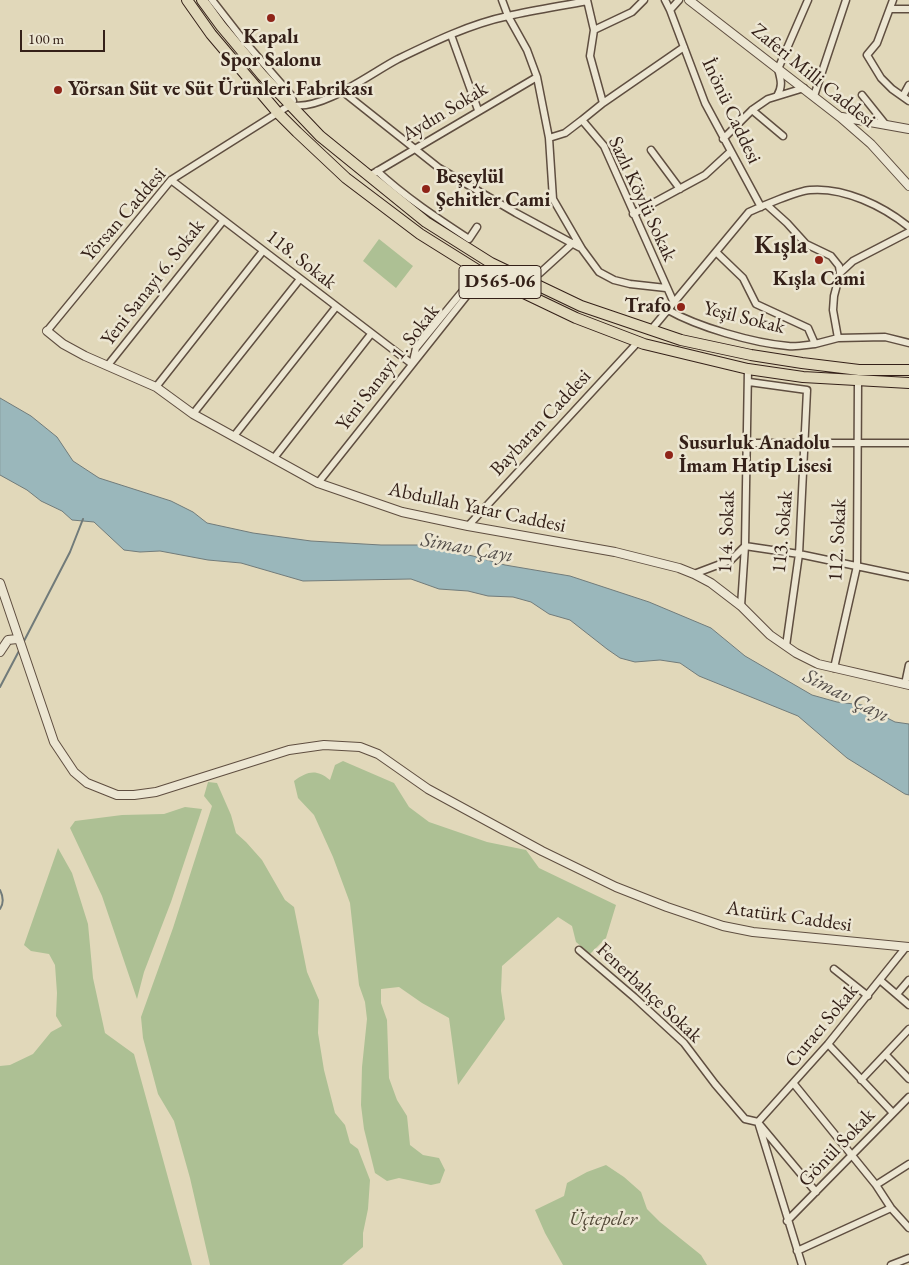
<!DOCTYPE html>
<html>
<head>
<meta charset="utf-8">
<style>
  body { margin:0 }
  #map { position:relative; width:909px; height:1265px; overflow:hidden; background:#e1d8ba; font-family:"EB Garamond",serif }
  canvas { display:block }
  .scale { position:absolute; left:20px; top:30px; width:85px; height:22px; box-sizing:border-box; border:2px solid #342018; border-top:0; padding-left:6px; font-size:15px; line-height:18px; white-space:nowrap; color:#342018; -webkit-text-stroke:4px #ece6d2; paint-order:stroke }
</style>
</head>
<body>
<div id="map">
<canvas width="909" height="1265"></canvas>
<div class="scale">100 m</div>
</div>
<script>
const ctx = document.querySelector('canvas').getContext('2d');
ctx.lineJoin = 'round';
function paint(path, color) {
  ctx.fillStyle = color;
  ctx.fill(path, 'evenodd');
}
function strokePath(path, color, width, dash) {
  ctx.strokeStyle = color;
  ctx.lineWidth = width;
  ctx.lineCap = dash ? 'butt' : 'round';
  ctx.setLineDash(dash || []);
  ctx.stroke(path);
}
function label(font, color, halo, rows, align = 'center') {
  ctx.font = font + ' "EB Garamond",serif';
  ctx.lineWidth = 5;
  ctx.setLineDash([]);
  ctx.textBaseline = 'middle';
  ctx.strokeStyle = halo;
  ctx.fillStyle = color;
  for (const [text, x, y, turn = 0] of rows) {
    ctx.save();
    ctx.translate(x, y);
    ctx.rotate((+turn || 0) * Math.PI / 180);
    ctx.textAlign = isNaN(turn) ? turn : align;
    if (halo) ctx.strokeText(text, 0, 0);
    ctx.fillText(text, 0, 0);
    ctx.restore();
  }
}
paint(new Path2D(`
  M379,239L413,266L396,288L363,261Z
  M343,761L394,783L409,807L429,822L487,842L526,850L539,868L616,905L606,938L590,954L576,942L572,926L558,917L502,966L501,991L505,1019L458,1085L449,1018L422,1003L399,987L381,989V1003L387,1020L389,1078L397,1100L407,1116L410,1145L423,1155L439,1158L445,1170L440,1183L431,1185L399,1178L387,1181L375,1173L364,1129L361,1105L362,1067L367,1019L365,1002L359,985L350,903L333,857L314,815L298,798L294,781C308,771 316,769 330,780L335,765Z
  M208,782L217,783L231,815L236,833L246,842L262,860L285,900L294,907L307,972L319,1000L318,1033L324,1070L335,1113L345,1125L350,1143L358,1149L370,1180L368,1209L363,1233V1247L342,1265H210L190,1178L174,1121L158,1094L143,1038L141,1017L173,928L212,806L204,796Z
  M185,807L202,809L171,902L144,972L137,999L102,896L70,828L75,821L122,815L164,814Z
  M58,848L72,873L88,924L93,978L105,1033L134,1054L192,1265H0V1066L10,1065L33,1054L51,1032L62,1026L56,1016L57,993L55,965L49,954L31,951L24,945Z
  M606,1165L624,1177L641,1192L647,1209L660,1222L701,1255L707,1265H563L545,1233L535,1210L564,1196L567,1183L587,1172Z`), '#adc094');
const water = new Path2D(`
  M0,398L31,416L57,437L73,461L99,478L171,501L193,512L207,523L253,533L311,541L381,545H418L473,556L505,565L570,576L649,602L711,628L745,656L812,695L837,702L862,705L895,722L909,724V795L905,794L847,758L798,716L699,676L680,663L660,660L635,662L620,658L607,649L570,620L549,614L531,602L513,597L488,596L468,591L439,589L411,579L303,581L241,563L208,560L160,551L140,552L124,550L94,522L72,520L62,511L41,501L27,490L0,475Z`);
paint(water, '#9ab7bb');
strokePath(water, '#717b7a', 1);
strokePath(new Path2D(`
  M23,643L70,552L83,519
  M0,687L20,649
  M0,890C3,896 4,903 0,909`), '#717b7a', 2);
const minor = new Path2D(`
  M212,0L244,41L291,95L293,101L290,105
  M502,0L508,16L527,50L537,77L549,138L553,199L582,249L599,272L614,280L630,284L666,288
  M587,0L594,30
  M644,0L632,12L594,30L590,56L603,103L582,120L604,146L674,303
  M665,0L670,10L705,103L761,207
  M893,0L877,43L867,55L881,78L892,89L909,101
  M891,9H909
  M670,10L679,0
  M451,35L478,110
  M342,91L439,168L516,213L579,247
  M862,95L886,125
  M777,96C783,86 781,80 778,69L808,0
  M814,96L846,0
  M903,96L909,85
  M603,103L684,47
  M292,105C322,111 371,73 398,59C433,42 470,24 508,16C534,10 561,6 587,1
  M752,110L783,136
  M549,138L565,133L582,120
  M723,139L752,110L768,99L804,88
  M651,150L680,189
  M377,171C405,197 437,218 469,239L477,227
  M369,176L537,77
  M171,180L412,364
  M767,205L787,223L806,244L831,256L839,266L840,273L834,296L833,310L838,338
  M633,214L705,175L730,152
  M716,252L743,278L756,304L808,328L815,344L838,338L885,337L909,343
  M540,273L573,243
  M840,273L853,261L909,232
  M668,310C698,327 753,343 788,346C797,347 806,345 815,344
  M651,330L749,212C762,206 797,191 810,190C844,187 883,206 909,227
  M47,331L171,180L290,105
  M413,361L416,348L479,271
  M108,365L223,221
  M749,382L807,390L799,554L786,646
  M156,387L263,251
  M193,414L300,279
  M234,436L336,307
  M746,443H909
  M274,458L371,334
  M318,483L484,274
  M468,526L638,342
  M694,574L731,560L745,546L799,554L909,577
  M741,606L745,546L748,369
  M834,668L857,566L858,381
  M905,684L909,665
  M579,950L634,997L684,1043L715,1084L745,1119L758,1122
  M834,969L868,996
  M881,981L909,1005
  M897,994L909,980
  M828,1044L893,1113
  M886,1055L909,1079
  M861,1080L909,1029
  M794,1084L876,1185L891,1208L909,1228
  M758,1122L828,1044L906,947
  M758,1122L802,1265
  M760,1125L816,1192
  M876,1185L909,1164
  M787,1221L909,1097
  M797,1251L891,1208
  M891,1265L909,1258`);
const tertiary = new Path2D(`
  M689,0L840,117L871,144L909,186
  M842,117L909,129
  M47,331L63,344L85,356L156,387L193,414L318,483L402,512L468,526L615,552L679,568L694,574L711,583L741,606L770,635L796,653L818,664L909,685
  M0,583L54,742L74,772L87,783L117,795H134L156,792L289,750L324,745L360,747L378,754L428,789L542,851L616,887L667,907L723,926L753,932L909,947
  M0,652L8,640L17,639`);
const trunk = new Path2D(`
  M187,0L211,34L278,113L297,132L346,178L420,234L484,274L576,318L644,344L748,369L803,377L909,383
  M202,0L221,26L262,75L320,136L426,222L491,263L581,306L681,340L751,355L802,363L859,370H909`);
strokePath(minor, '#5f4e40', 9);
strokePath(tertiary, '#5f4e40', 10);
strokePath(trunk, '#342018', 12);
strokePath(minor, '#ece6d2', 6);
strokePath(tertiary, '#ece6d2', 8);
strokePath(trunk, '#e1d8ba', 10);
for (const [x, y, r, color] of [
  [271,18,5,"#8f2418"],
  [58,90,5,"#8f2418"],
  [426,189,5,"#8f2418"],
  [819,260,5,"#8f2418"],
  [681,307,5,"#8f2418"],
  [669,455,5,"#8f2418"]
]) {
  const dot = new Path2D();
  dot.arc(x, y, r, 0, 2 * Math.PI);
  ctx.fillStyle = color;
  ctx.fill(dot);
  strokePath(dot, '#ece6d2', 2);
}
for (const [x, y, w] of [
  [500,282,82]
]) {
  const box = new Path2D();
  box.roundRect(x - w / 2, y - 16.5, w, 33, 4);
  ctx.fillStyle = '#ece6d2';
  ctx.fill(box);
  strokePath(box, '#342018', 1);
}
label('bold 19px', '#342018', null, [
  ["D565-06",500,282]
]);
label('bold 20px', '#342018', '#ece6d2', [
  ["Kapalı",271,38,"center"],
  ["Spor Salonu",271,61,"center"],
  ["Yörsan Süt ve Süt Ürünleri Fabrikası",68,90],
  ["Beşeylül",436,178],
  ["Şehitler Cami",436,201],
  ["Kışla Cami",819,280,"center"],
  ["Trafo",671,307,"right"],
  ["Susurluk Anadolu",679,444],
  ["İmam Hatip Lisesi",679,467]
], 'left');
label('20px', '#342018', '#ece6d2', [
  ["Zaferi Milli Caddesi",813,76,39],
  ["İnönü Caddesi",731,111,65],
  ["Aydın Sokak",445,112,-31],
  ["Sazlı Köylü Sokak",642,199,65],
  ["Yörsan Caddesi",124,215,-49],
  ["118. Sokak",301,260,38],
  ["Yeni Sanayi 6. Sokak",153,283,-52],
  ["Yeşil Sokak",744,318,14],
  ["Yeni Sanayi 1. Sokak",388,368,-52],
  ["Baybaran Caddesi",541,423,-47],
  ["Abdullah Yatar Caddesi",477,508,12],
  ["114. Sokak",727,532,-88],
  ["113. Sokak",783,532,-85],
  ["112. Sokak",838,540,-87],
  ["Atatürk Caddesi",789,917,8],
  ["Fenerbahçe Sokak",649,993,43],
  ["Curacı Sokak",822,1026,-50],
  ["Gönül Sokak",837,1148,-46]
]);
label('italic 20px', '#524837', '#ece6d2', [
  ["Üçtepeler",603,1220]
]);
label('italic 21px', '#534d49', '#ece6d2', [
  ["Simav Çayı",467,548,10],
  ["Simav Çayı",846,696,27]
]);
label('bold 25px', '#342018', '#ece6d2', [
  ["Kışla",781,246]
]);
</script>
</body>
</html>
